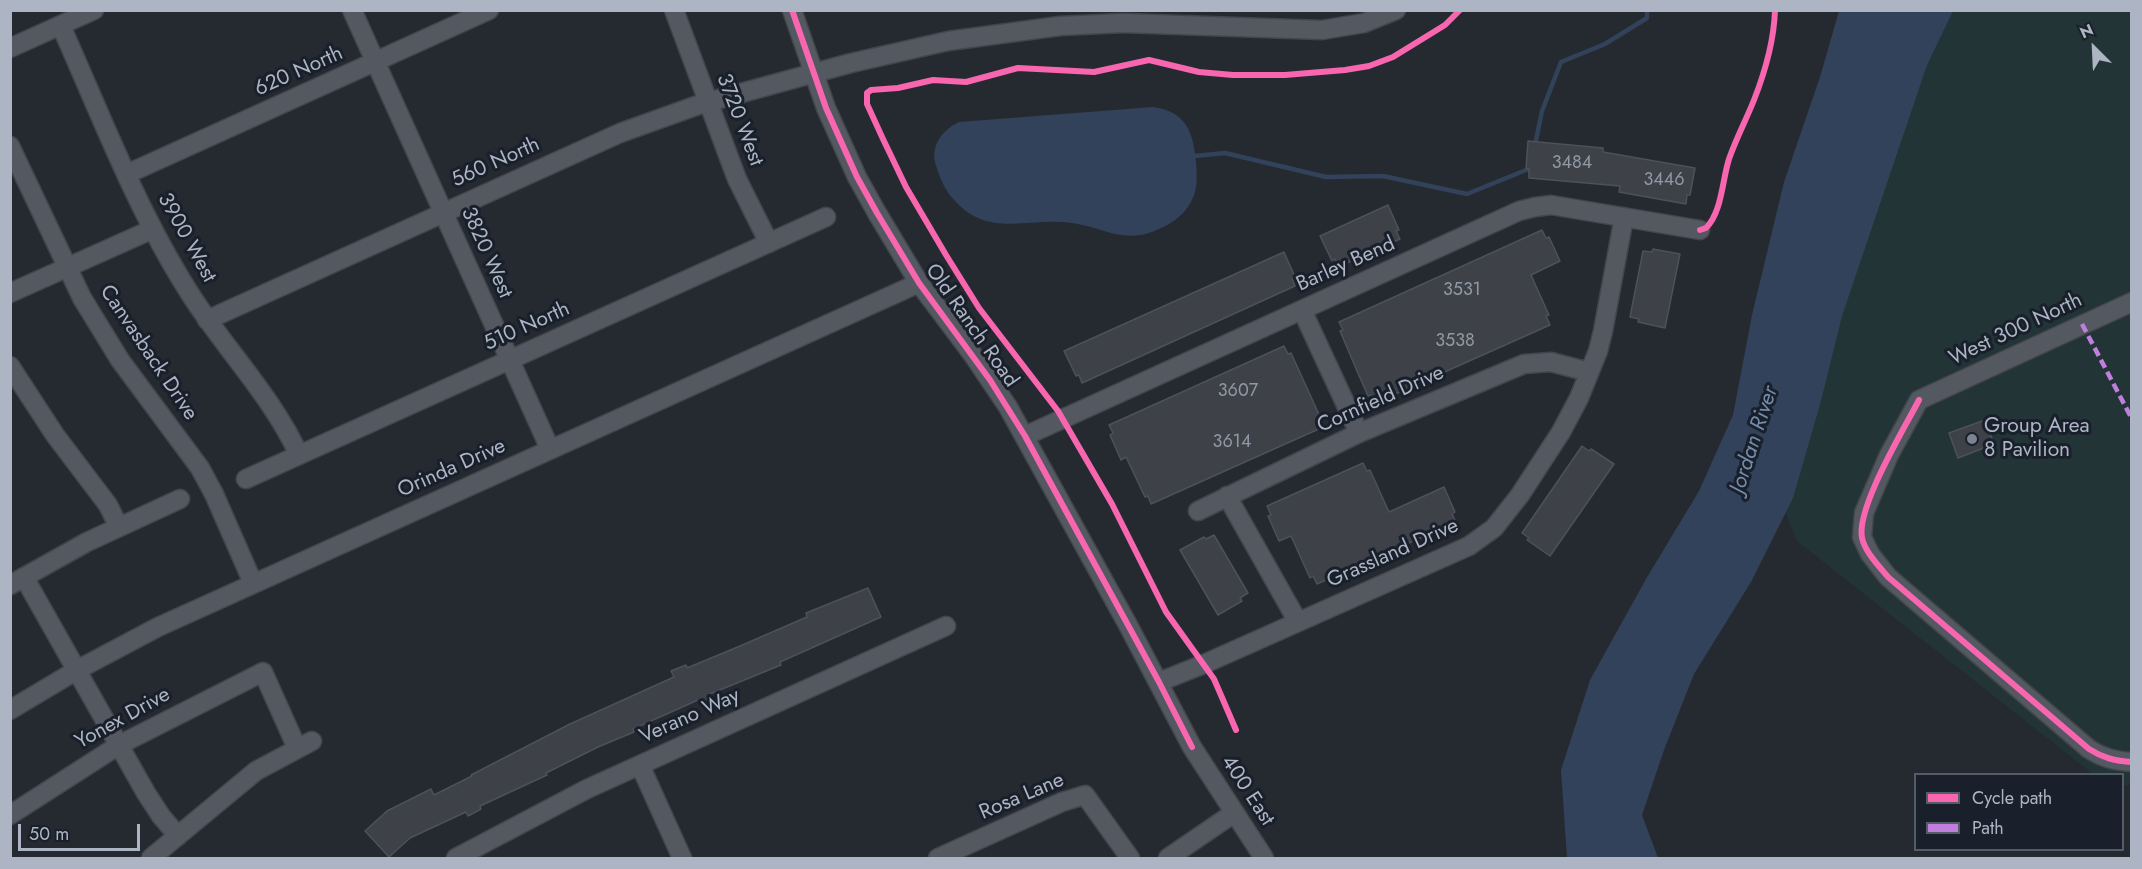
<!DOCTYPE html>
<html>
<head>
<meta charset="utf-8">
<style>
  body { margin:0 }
  #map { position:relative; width:2142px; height:869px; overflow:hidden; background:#252a31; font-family:Jost,sans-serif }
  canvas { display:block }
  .frame { position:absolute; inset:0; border:12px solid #adb5c4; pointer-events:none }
  .legend { position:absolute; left:1914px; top:773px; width:210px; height:78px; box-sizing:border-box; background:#19202b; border:2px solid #545c68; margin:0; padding:8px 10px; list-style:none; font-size:18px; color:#adb5c4 }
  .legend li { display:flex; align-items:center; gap:12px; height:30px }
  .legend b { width:30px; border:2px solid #545c68 }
  .north { position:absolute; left:2064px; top:18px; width:60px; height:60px; -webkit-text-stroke:4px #19202b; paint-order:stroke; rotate:336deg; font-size:16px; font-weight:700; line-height:24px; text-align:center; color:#adb5c4 }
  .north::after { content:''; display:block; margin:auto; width:21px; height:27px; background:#adb5c4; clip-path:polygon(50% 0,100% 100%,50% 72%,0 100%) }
  .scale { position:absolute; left:18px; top:824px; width:122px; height:27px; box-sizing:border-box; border:3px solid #adb5c4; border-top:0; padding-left:8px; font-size:18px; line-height:21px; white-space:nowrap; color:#adb5c4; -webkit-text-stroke:4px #19202b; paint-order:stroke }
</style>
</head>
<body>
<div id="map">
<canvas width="2142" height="869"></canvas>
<div class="frame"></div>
<ul class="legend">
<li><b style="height:8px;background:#f766af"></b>Cycle path</li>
<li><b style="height:8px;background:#c07fdc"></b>Path</li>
</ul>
<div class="north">N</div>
<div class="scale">50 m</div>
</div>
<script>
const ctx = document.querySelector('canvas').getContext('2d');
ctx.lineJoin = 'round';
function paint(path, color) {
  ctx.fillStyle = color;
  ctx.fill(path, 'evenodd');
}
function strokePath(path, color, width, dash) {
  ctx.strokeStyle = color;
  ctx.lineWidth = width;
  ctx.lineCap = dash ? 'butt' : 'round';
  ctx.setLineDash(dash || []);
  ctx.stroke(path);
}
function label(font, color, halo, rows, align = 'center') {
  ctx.font = font + ' Jost,sans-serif';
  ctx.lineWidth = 6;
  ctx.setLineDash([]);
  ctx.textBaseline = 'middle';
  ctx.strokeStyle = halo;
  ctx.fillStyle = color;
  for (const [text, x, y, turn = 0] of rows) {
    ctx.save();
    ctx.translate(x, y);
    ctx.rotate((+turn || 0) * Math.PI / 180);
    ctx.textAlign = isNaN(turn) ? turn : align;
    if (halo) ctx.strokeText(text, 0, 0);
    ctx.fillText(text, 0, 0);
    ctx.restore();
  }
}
paint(new Path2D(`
  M1930,11H2131V784L2123,786L2122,774H2093L1797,541L1780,499Z`), '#233437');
paint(new Path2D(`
  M1839,11H1953L1927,65L1842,316L1821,401L1793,498L1751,582L1694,674L1664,750L1642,815L1658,858H1567L1561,770L1590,680L1646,579L1699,491L1733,415L1752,315L1784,182L1820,77Z
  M1153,107C1187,112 1193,132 1196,162C1197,176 1198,189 1191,202C1183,217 1168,226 1152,232C1121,243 1102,227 1072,223C1030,217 989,238 956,202C945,191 939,177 935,162C931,144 944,129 959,122Z`), '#32425a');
strokePath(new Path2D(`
  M1535,145L1542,111L1561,62L1605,44L1647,18V10
  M1195,156L1225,153L1326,177L1383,176L1467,194L1531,168V165`), '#32425a', 4.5);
const building = new Path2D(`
  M1528,141L1603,148V152L1695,168L1690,195H1687L1686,204L1619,192L1620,186L1529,178V169H1526Z
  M1388,205L1399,230L1396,231L1400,239L1338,267L1335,259L1332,261L1320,236Z
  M1542,230L1546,238L1549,237L1560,261L1531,275L1549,315L1546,316L1550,325L1375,403L1371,395L1368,396L1357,371L1340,331L1343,330L1339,322Z
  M1653,249L1680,254L1665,328L1638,322L1639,319L1630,317L1643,251L1652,252Z
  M1284,252L1295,277L1292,278L1295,286L1082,383L1079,375L1076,376L1064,351Z
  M1284,346L1288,354L1291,353L1312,399L1321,419L1318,420L1321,428L1151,504L1148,496L1145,497L1126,457L1121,460L1110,435L1113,433L1109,425Z
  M1985,420L1994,444L1958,458L1949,433Z
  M1582,446L1589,451L1591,449L1614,464L1550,556L1527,540L1529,538L1522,533Z
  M1363,463L1367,471L1370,470L1389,512L1444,487L1455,512L1452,514L1456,522L1317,584L1313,576L1310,578L1291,536L1279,541L1268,516L1271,515L1267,506Z
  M1214,535L1248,593L1240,598L1242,601L1218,615L1180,550L1204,537L1206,539Z
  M868,588L881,617L780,662L781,665L710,694L711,698L699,703L698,700L633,729L634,732L598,747L546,773L547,775L480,806L481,809L468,816L466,812L410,838L389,857L365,831L387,811L431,789L434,795L472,776L471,775L570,724L674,677L671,671L686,665L687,668L740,646L807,617L806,613Z`);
paint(building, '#3e4248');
strokePath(building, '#4c515a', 1.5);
const minor = new Path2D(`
  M352,10L550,449
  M674,10L737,179L769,243
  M792,10L826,108L857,177L877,213L919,283L973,355L1008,407L1128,625L1192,747L1264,858
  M61,26C100,113 136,208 187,289C222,346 271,394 299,455
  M10,48L94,10
  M10,146L82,298L120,360L200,468L214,494L253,583
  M127,174L489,10
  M10,293L153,229
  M2132,302L1919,400L1889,455L1864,513L1862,537L1870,554L1888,577L2089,749C2103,758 2115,761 2132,762
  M1302,310L1359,433
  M207,320L620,133L701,104L851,63L948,41L1060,26L1123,23L1322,30L1364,23L1396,10
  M10,366L55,435L108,505L119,527
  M1025,436L1519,211L1535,207L1551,205L1700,230
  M246,479L826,217
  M1227,496L1298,622
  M1198,511L1359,433L1524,364L1551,362L1589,372
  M24,577L146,793L161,816L178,836
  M10,585L87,542L180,499
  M1159,682L1204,664L1469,546L1494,528L1520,495L1561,432L1579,398L1598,351L1603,331L1624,217
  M10,710L77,670L158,627L919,283
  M640,765L682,858
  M10,815L119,745L263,672L297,748
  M151,858L256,771L312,741
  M456,858L587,789L946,626
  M938,858L1062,802L1085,795L1130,858
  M1168,858L1234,813`);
strokePath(minor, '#42464c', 21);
strokePath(minor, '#545860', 18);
strokePath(new Path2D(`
  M2082,324L2132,419`), '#c07fdc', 4.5, [9, 4.5]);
strokePath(new Path2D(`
  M792,10L826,108L857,177L877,213L919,283L990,380L1025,436L1159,682L1192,747
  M1700,230L1706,228C1722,212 1722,181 1729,159C1736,139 1746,120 1754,100C1765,72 1774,41 1775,10
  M1919,400C1904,429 1856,508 1862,538C1865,552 1879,566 1888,577L2089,749C2103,758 2115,761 2132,762
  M1236,730L1214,679L1166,612L1112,504L1058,411L979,308L946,255L906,187L883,139L867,104V93L871,90L898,88L933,80L966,82L1018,68L1094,72L1149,60L1199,72L1233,75H1285L1345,70L1369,66L1393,57L1445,25L1460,10`), '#f766af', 6);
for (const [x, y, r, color] of [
  [1972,439,6,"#7d8491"]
]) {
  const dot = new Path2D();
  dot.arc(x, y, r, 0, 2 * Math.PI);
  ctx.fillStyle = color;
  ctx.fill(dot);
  strokePath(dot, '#19202b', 2);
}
label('18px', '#9198a5', null, [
  ["3484",1572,164],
  ["3446",1664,181],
  ["3531",1462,291],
  ["3538",1455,342],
  ["3607",1238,392],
  ["3614",1232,443]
]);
label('21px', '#adb5c4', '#19202b', [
  ["620 North",299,72,-24],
  ["3720 West",739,120,69],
  ["560 North",496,163,-24],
  ["3900 West",186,238,61],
  ["3820 West",486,253,66],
  ["Barley Bend",1346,265,-24],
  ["Old Ranch Road",971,326,55],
  ["510 North",527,327,-24],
  ["West 300 North",2016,330,-25],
  ["Canvasback Drive",148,353,56],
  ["Cornfield Drive",1381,400,-24],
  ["Orinda Drive",452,469,-24],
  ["Grassland Drive",1393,554,-24],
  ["Verano Way",690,717,-24],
  ["Yonex Drive",123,719,-29],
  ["400 East",1247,791,57],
  ["Rosa Lane",1022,797,-23]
]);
label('21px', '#adb5c4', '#19202b', [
  ["Group Area",1984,427],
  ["8 Pavilion",1984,451]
], 'left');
label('italic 22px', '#758cac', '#19202b', [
  ["Jordan River",1755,440,-72]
]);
</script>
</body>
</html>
